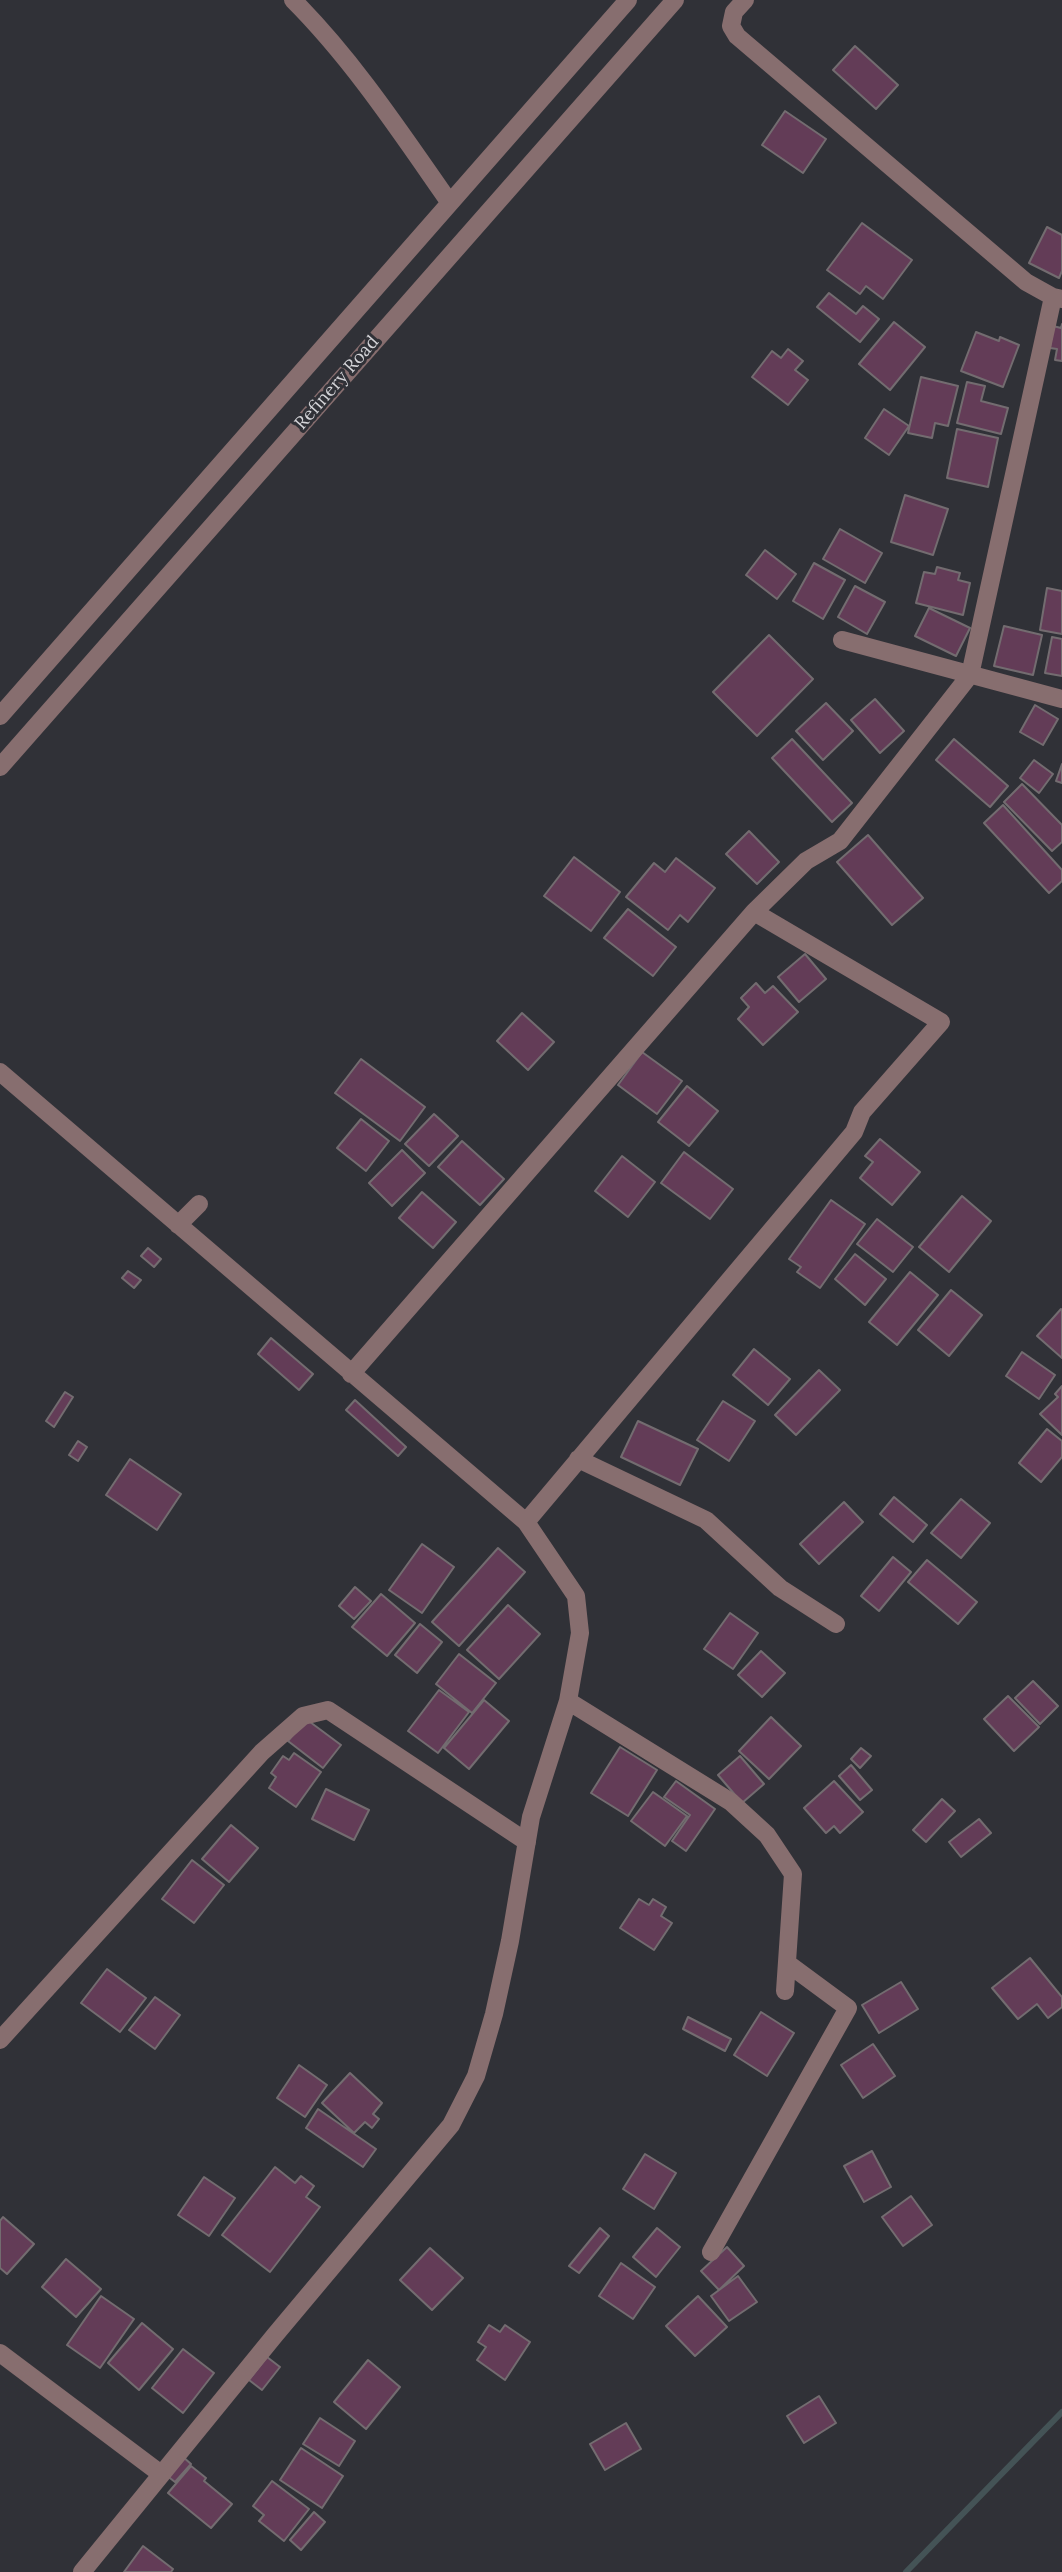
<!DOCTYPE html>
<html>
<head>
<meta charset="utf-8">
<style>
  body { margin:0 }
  canvas { display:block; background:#303137 }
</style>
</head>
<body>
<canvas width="1062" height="2572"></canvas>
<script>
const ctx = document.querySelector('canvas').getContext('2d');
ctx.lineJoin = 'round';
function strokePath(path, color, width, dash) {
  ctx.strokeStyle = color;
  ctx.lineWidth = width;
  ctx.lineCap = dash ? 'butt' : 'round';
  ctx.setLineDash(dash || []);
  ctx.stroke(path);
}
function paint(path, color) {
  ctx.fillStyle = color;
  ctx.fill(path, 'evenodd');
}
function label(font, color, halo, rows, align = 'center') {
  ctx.font = font + ' Lora,serif';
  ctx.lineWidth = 6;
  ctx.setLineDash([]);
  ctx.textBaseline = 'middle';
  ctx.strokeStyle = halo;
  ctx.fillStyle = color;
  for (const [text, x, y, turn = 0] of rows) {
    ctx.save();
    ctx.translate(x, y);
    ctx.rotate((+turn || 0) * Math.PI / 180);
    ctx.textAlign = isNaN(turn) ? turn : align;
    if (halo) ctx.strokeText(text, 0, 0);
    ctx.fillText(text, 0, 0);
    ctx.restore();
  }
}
strokePath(new Path2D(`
  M906,2572L1062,2412`), '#445356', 6);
const building = new Path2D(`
  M855,46L898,85L876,109L833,70Z
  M785,111L826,139L803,173L762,145Z
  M862,223L912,260L883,299L866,286L860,294L827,270Z
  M1047,227L1062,235V271L1059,278L1029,263Z
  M829,293L856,314L863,306L879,319L860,342L817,307Z
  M894,322L925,347L890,390L859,364Z
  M1062,324V361L1055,360L1057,349L1050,348L1053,326L1061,328Z
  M976,332L999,341L1000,337L1019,345L1003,387L961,371Z
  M788,349L803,361L795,370L808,380L788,405L752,377L772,351L781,358Z
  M921,377L958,386L948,426L935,423L932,438L908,433Z
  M967,382L985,386L981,401L1008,408L1001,434L957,423Z
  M884,409L909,426L889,455L865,438Z
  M957,429L998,438L988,487L947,478Z
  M905,495L948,509L933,555L891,542Z
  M840,529L882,553L865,583L823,559Z
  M765,550L796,574L777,599L746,575Z
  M814,563L845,580L823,619L793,601Z
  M937,567L960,573L958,580L970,583L963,615L916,603L924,572L935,574Z
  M855,586L885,602L867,634L838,617Z
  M1047,588L1062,591V634L1040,630Z
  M929,608L970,628L956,656L915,636Z
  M1004,626L1042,635L1033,675L994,666Z
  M769,635L813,679L757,736L713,692Z
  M1052,637L1062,639V676L1045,673Z
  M875,699L904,731L880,753L851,720Z
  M826,703L853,731L823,760L796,731Z
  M1035,705L1058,719L1043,745L1020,732Z
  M792,739L852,803L832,822L772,758Z
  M954,739L1008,786L990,807L936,760Z
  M1034,760L1053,774L1039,793L1020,778Z
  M1062,764V783L1056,781Z
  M1022,784L1062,825V842L1052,851L1004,802Z
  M1003,805L1062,870V881L1049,893L984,823Z
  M749,831L779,862L757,884L726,854Z
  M868,835L923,898L892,925L837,862Z
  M574,857L620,892L591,931L544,896Z
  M676,858L715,888L688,922L680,915L668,930L626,897L654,863L665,872Z
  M628,909L676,947L653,976L604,938Z
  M805,954L826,979L799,1002L778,977Z
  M756,983L765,993L773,986L798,1012L763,1045L738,1019L749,1007L741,998Z
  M522,1013L554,1042L528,1070L497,1041Z
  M642,1052L682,1081L657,1114L618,1085Z
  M361,1059L425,1107L400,1141L335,1093Z
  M687,1086L718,1111L689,1146L658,1122Z
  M434,1114L458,1136L429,1166L405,1144Z
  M361,1119L389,1141L366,1171L337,1148Z
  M880,1139L920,1172L892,1205L860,1178L873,1162L865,1156Z
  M462,1141L504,1179L480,1205L438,1167Z
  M402,1150L425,1173L392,1206L369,1183Z
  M684,1152L733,1189L710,1219L661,1183Z
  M622,1156L655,1182L628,1217L595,1191Z
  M422,1192L456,1222L433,1248L399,1218Z
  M962,1196L991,1221L949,1272L919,1247Z
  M831,1200L865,1224L820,1288L797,1272L801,1267L789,1259Z
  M877,1219L913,1247L893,1272L857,1244Z
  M148,1248L161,1259L154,1267L141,1256Z
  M855,1254L886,1279L865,1305L835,1279Z
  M128,1271L141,1280L134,1288L122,1278Z
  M910,1272L938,1295L897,1345L869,1322Z
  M951,1290L982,1315L949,1356L918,1330Z
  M1061,1309L1062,1310V1358L1037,1336Z
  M271,1338L313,1374L299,1390L258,1354Z
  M754,1349L790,1379L768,1405L733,1375Z
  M1022,1352L1055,1375L1039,1399L1006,1376Z
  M819,1370L840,1390L796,1435L775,1415Z
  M1062,1386V1435L1040,1414L1058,1397L1055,1394Z
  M65,1392L73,1397L54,1427L46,1421Z
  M355,1400L406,1447L398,1456L346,1410Z
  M723,1401L755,1421L729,1461L697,1440Z
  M638,1421L698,1449L680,1485L621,1457Z
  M1047,1429L1062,1441V1457L1041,1482L1019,1463Z
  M78,1441L87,1447L78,1461L69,1455Z
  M130,1459L181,1494L157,1530L106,1495Z
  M894,1497L927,1525L913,1542L880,1514Z
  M961,1499L990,1523L961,1558L931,1533Z
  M844,1502L863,1522L819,1564L800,1544Z
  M422,1544L454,1567L422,1613L389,1590Z
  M498,1548L525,1572L459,1646L432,1622Z
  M893,1557L911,1572L879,1611L861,1596Z
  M927,1560L977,1602L958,1624L908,1582Z
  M355,1587L371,1601L354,1619L339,1606Z
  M381,1594L415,1623L387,1656L352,1627Z
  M508,1605L540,1634L499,1679L467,1650Z
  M730,1613L758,1633L733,1669L704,1649Z
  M420,1624L442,1642L417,1673L395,1655Z
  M761,1651L785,1673L762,1697L738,1675Z
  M459,1654L496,1683L472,1713L436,1684Z
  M1033,1681L1058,1706L1040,1724L1015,1698Z
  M439,1690L469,1712L438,1753L408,1731Z
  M1008,1696L1039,1727L1014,1751L984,1719Z
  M484,1700L509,1721L469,1769L444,1748Z
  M771,1717L801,1746L769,1779L739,1751Z
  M306,1719L341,1745L323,1768L288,1741Z
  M620,1747L657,1770L628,1816L591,1793Z
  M861,1748L871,1756L860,1768L851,1759Z
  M294,1753L321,1772L296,1807L269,1788L276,1777L271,1773L283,1756L289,1760Z
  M740,1756L764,1784L742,1803L718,1775Z
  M851,1765L872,1790L860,1800L839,1776Z
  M676,1781L715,1809L686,1851L672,1841L690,1815L664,1797Z
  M834,1781L863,1812L840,1833L834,1826L826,1833L804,1808Z
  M326,1789L369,1810L354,1840L312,1819Z
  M653,1792L687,1816L665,1846L631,1821Z
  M942,1799L955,1811L926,1842L913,1830Z
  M979,1819L991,1833L961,1857L949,1842Z
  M231,1825L258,1848L229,1882L202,1859Z
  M192,1860L224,1885L194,1923L162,1899Z
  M639,1899L649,1905L653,1899L666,1907L661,1916L672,1923L654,1950L620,1928Z
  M1030,1958L1062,1997V2007L1048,2018L1037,2004L1018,2019L992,1988Z
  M107,1969L146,1998L120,2032L81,2003Z
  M901,1982L918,2009L879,2033L862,2005Z
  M155,1997L180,2015L155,2049L129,2030Z
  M761,2012L794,2033L767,2076L734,2055Z
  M688,2017L731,2039L725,2051L683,2029Z
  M873,2044L895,2076L863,2098L841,2065Z
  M299,2065L327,2085L305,2117L277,2098Z
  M350,2073L382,2103L373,2114L379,2119L372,2128L365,2122L354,2133L322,2103Z
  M318,2109L376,2149L363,2167L306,2128Z
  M872,2151L891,2187L864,2202L844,2166Z
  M645,2154L676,2173L654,2209L623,2189Z
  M275,2167L295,2183L301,2176L314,2186L306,2197L320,2207L270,2272L222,2235Z
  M204,2177L235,2198L209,2236L178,2215Z
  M911,2196L932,2225L903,2246L882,2217Z
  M3,2217L34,2244L7,2274L0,2268V2221Z
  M600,2228L609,2236L579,2273L569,2266Z
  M657,2228L680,2247L656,2277L633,2257Z
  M727,2247L744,2266L719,2290L701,2271Z
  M430,2248L463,2278L432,2310L400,2280Z
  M66,2259L101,2289L76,2317L42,2287Z
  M621,2263L655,2287L633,2319L599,2296Z
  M738,2276L757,2302L729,2321L711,2296Z
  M101,2296L134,2319L100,2368L67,2345Z
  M698,2296L727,2327L695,2356L666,2326Z
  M142,2323L173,2349L139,2390L108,2363Z
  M489,2325L500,2332L505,2325L530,2342L505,2380L477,2360L486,2347L478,2342Z
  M183,2349L214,2373L183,2413L152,2388Z
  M267,2357L280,2367L262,2390L249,2380Z
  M368,2360L400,2387L366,2429L334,2402Z
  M819,2396L836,2423L804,2443L787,2416Z
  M320,2418L355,2441L339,2466L303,2444Z
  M626,2423L641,2449L605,2470L590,2444Z
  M301,2448L343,2476L322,2508L280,2480Z
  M182,2456L191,2464L175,2482L166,2475Z
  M191,2466L206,2478L204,2481L232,2504L211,2528L168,2493Z
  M272,2481L309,2509L284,2541L259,2521L264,2515L253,2506Z
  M314,2512L325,2522L301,2550L290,2540Z
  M143,2546L173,2569L171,2572H124Z`);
paint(building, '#633c57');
strokePath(building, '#736c70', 2);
strokePath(new Path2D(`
  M293,0C353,60 401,133 450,203
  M745,0L734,12L731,26L737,36L1026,282L1053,297L1062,299
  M842,640L1062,699
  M0,716L628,0
  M0,767L675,0
  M0,1072L526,1522L576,1596L580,1633L568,1701L531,1817L510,1941L494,2014L476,2076L451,2125L275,2335L82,2572
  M178,1225L199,1204
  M351,1374L754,912L806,861L840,841L970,675L1053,297
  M578,1459L706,1520L780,1588L836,1624
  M526,1522L854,1132L862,1112L941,1022L754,912
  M568,1701L731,1802L767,1835L793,1874L785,1991
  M0,2040L262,1752L303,1716L328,1710L527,1842
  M711,2252L848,2008L787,1963
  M0,2353L161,2474`), '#876e6f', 18);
label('18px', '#d4d4d8', '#303137', [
  ["Refinery Road",337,383,-49]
]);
</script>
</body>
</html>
